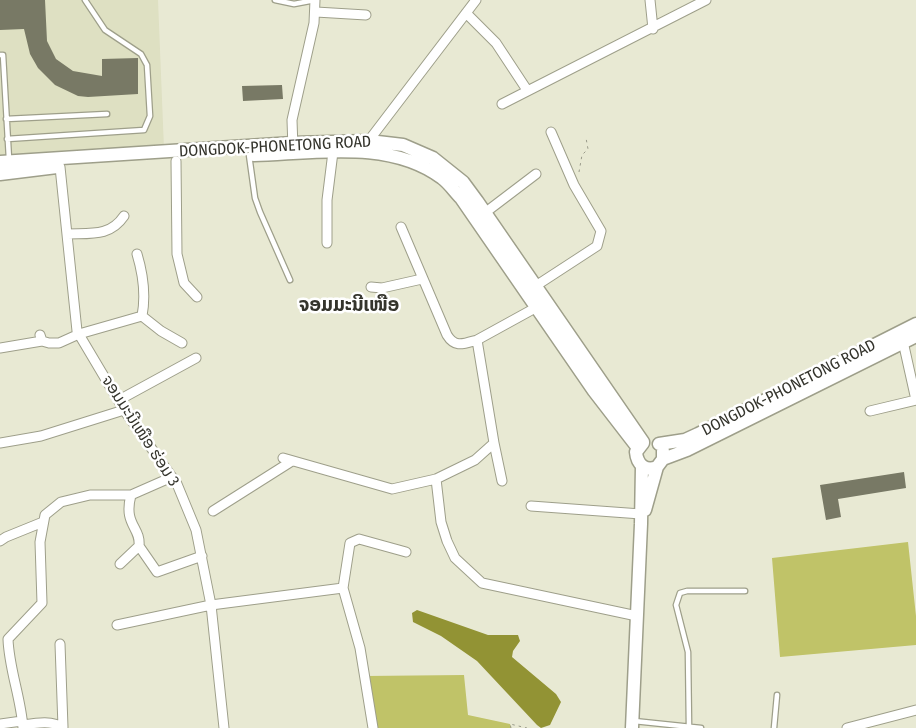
<!DOCTYPE html>
<html>
<head>
<meta charset="utf-8">
<style>
  body { margin:0 }
  canvas { display:block; background:#e8e9d3 }
</style>
</head>
<body>
<canvas width="916" height="728"></canvas>
<script>
const ctx = document.querySelector('canvas').getContext('2d');
ctx.lineJoin = 'round';
function paint(path, color) {
  ctx.fillStyle = color;
  ctx.fill(path, 'evenodd');
}
function strokePath(path, color, width, dash) {
  ctx.strokeStyle = color;
  ctx.lineWidth = width;
  ctx.lineCap = dash ? 'butt' : 'round';
  ctx.setLineDash(dash || []);
  ctx.stroke(path);
}
function label(font, color, halo, rows, align = 'center') {
  ctx.font = font + ' "Fira Sans Condensed","Noto Sans Lao",sans-serif';
  ctx.lineWidth = 5;
  ctx.setLineDash([]);
  ctx.textBaseline = 'middle';
  ctx.strokeStyle = halo;
  ctx.fillStyle = color;
  for (const [text, x, y, turn = 0] of rows) {
    ctx.save();
    ctx.translate(x, y);
    ctx.rotate((+turn || 0) * Math.PI / 180);
    ctx.textAlign = isNaN(turn) ? turn : align;
    if (halo) ctx.strokeText(text, 0, 0);
    ctx.fillText(text, 0, 0);
    ctx.restore();
  }
}
paint(new Path2D(`
  M0,0H158L164,149L0,156Z`), '#dee0c2');
paint(new Path2D(`
  M908,542L916,616V645L780,657L772,558Z
  M464,675L468,715L510,724L511,728H373L365,676Z`), '#c0c368');
paint(new Path2D(`
  M417,610L488,635H518L520,641L513,651L512,657L556,694L561,702L550,725L541,728L537,725L477,661L441,636L413,622L412,613Z`), '#929334');
paint(new Path2D(`
  M0,0H45L47,41L56,59L73,71L102,76V59L138,58V94L88,97L78,96L55,85L38,68L30,54L24,29L0,30Z
  M282,85L283,99L243,101L242,86Z
  M904,472L906,488L838,499L841,517L826,520L820,485Z`), '#787965');
const service = new Path2D(`
  M275,0L294,4L315,0
  M0,55H3L9,159
  M6,119L107,114
  M7,139L144,130L150,116L147,65L141,54L105,30L85,0
  M249,155L255,198L260,212L290,280
  M634,721L701,728
  M689,727L688,652L676,605L680,593L687,591H745
  M774,728L777,695`);
const minor = new Path2D(`
  M650,0L653,29
  M316,12L366,15
  M466,13L496,43L527,90
  M502,104L706,0
  M367,143L476,0
  M293,149L292,120L314,23L315,0
  M176,161L177,254L184,283L197,297
  M60,167L77,331L124,410L177,484L196,530L211,605L224,728
  M486,212L536,174
  M401,227L447,335C455,348 463,344 477,340
  M67,234C90,233 110,237 124,216
  M327,243V200L333,152
  M137,254C143,274 146,295 142,316
  M371,287L382,288L422,279
  M531,289L597,246L601,231L574,185L551,132
  M40,335L42,341L49,343H59L79,334L142,316L161,331L182,343
  M902,337L916,400
  M0,348L42,341
  M119,400L196,358
  M870,411L916,400
  M0,443L41,436L124,410
  M494,443L502,481
  M283,458L392,489L436,479L475,460L494,443L477,340L537,307
  M436,479L441,522L447,541L455,558L482,583L637,616
  M531,506L641,514
  M213,511L292,461
  M0,541L6,537L43,522
  M139,546L157,572L202,556
  M120,564L139,546C141,527 123,525 131,495
  M117,625L211,605L343,588
  M60,644L63,727
  M0,724L22,721
  M23,725C36,723 53,720 63,728
  M23,728C21,698 9,669 8,639L42,603L40,542L45,515L61,502L90,495H131L172,477
  M373,728L360,648L343,588L350,543L359,539L406,552
  M847,728L916,710`);
const secondary = new Path2D(`
  M254,155C315,153 390,139 442,178C449,183 455,192 461,198L594,391L638,448
  M0,162L293,143L369,141L403,145L433,158L463,182L477,201L643,442
  M0,174L57,167
  M643,443L636,452C637,464 645,472 657,467
  M659,444L685,440L698,434L916,324
  M663,459L687,450L916,336
  M645,510L657,467L663,459V451
  M632,728L641,524L642,466`);
strokePath(service, '#9e9f8a', 7);
strokePath(minor, '#9e9f8a', 11);
strokePath(secondary, '#9e9f8a', 15);
strokePath(new Path2D(`
  M579,172L582,155L588,149L586,138
  M511,728L510,724L527,728`), '#989989', 1, [2.5, 4]);
strokePath(service, '#fff', 4.5);
strokePath(minor, '#fff', 9);
strokePath(secondary, '#fff', 12);
label('16px', '#34342c', '#fff', [
  ["DONGDOK-PHONETONG ROAD",275,147,-3],
  ["DONGDOK-PHONETONG ROAD",789,388,-27],
  ["ຈອມມະນີເໜືອ ຮ່ອມ 3",140,431,57]
]);
label('bold 19px', '#34342c', '#fff', [
  ["ຈອມມະນີເໜືອ",349,306]
]);
</script>
</body>
</html>
